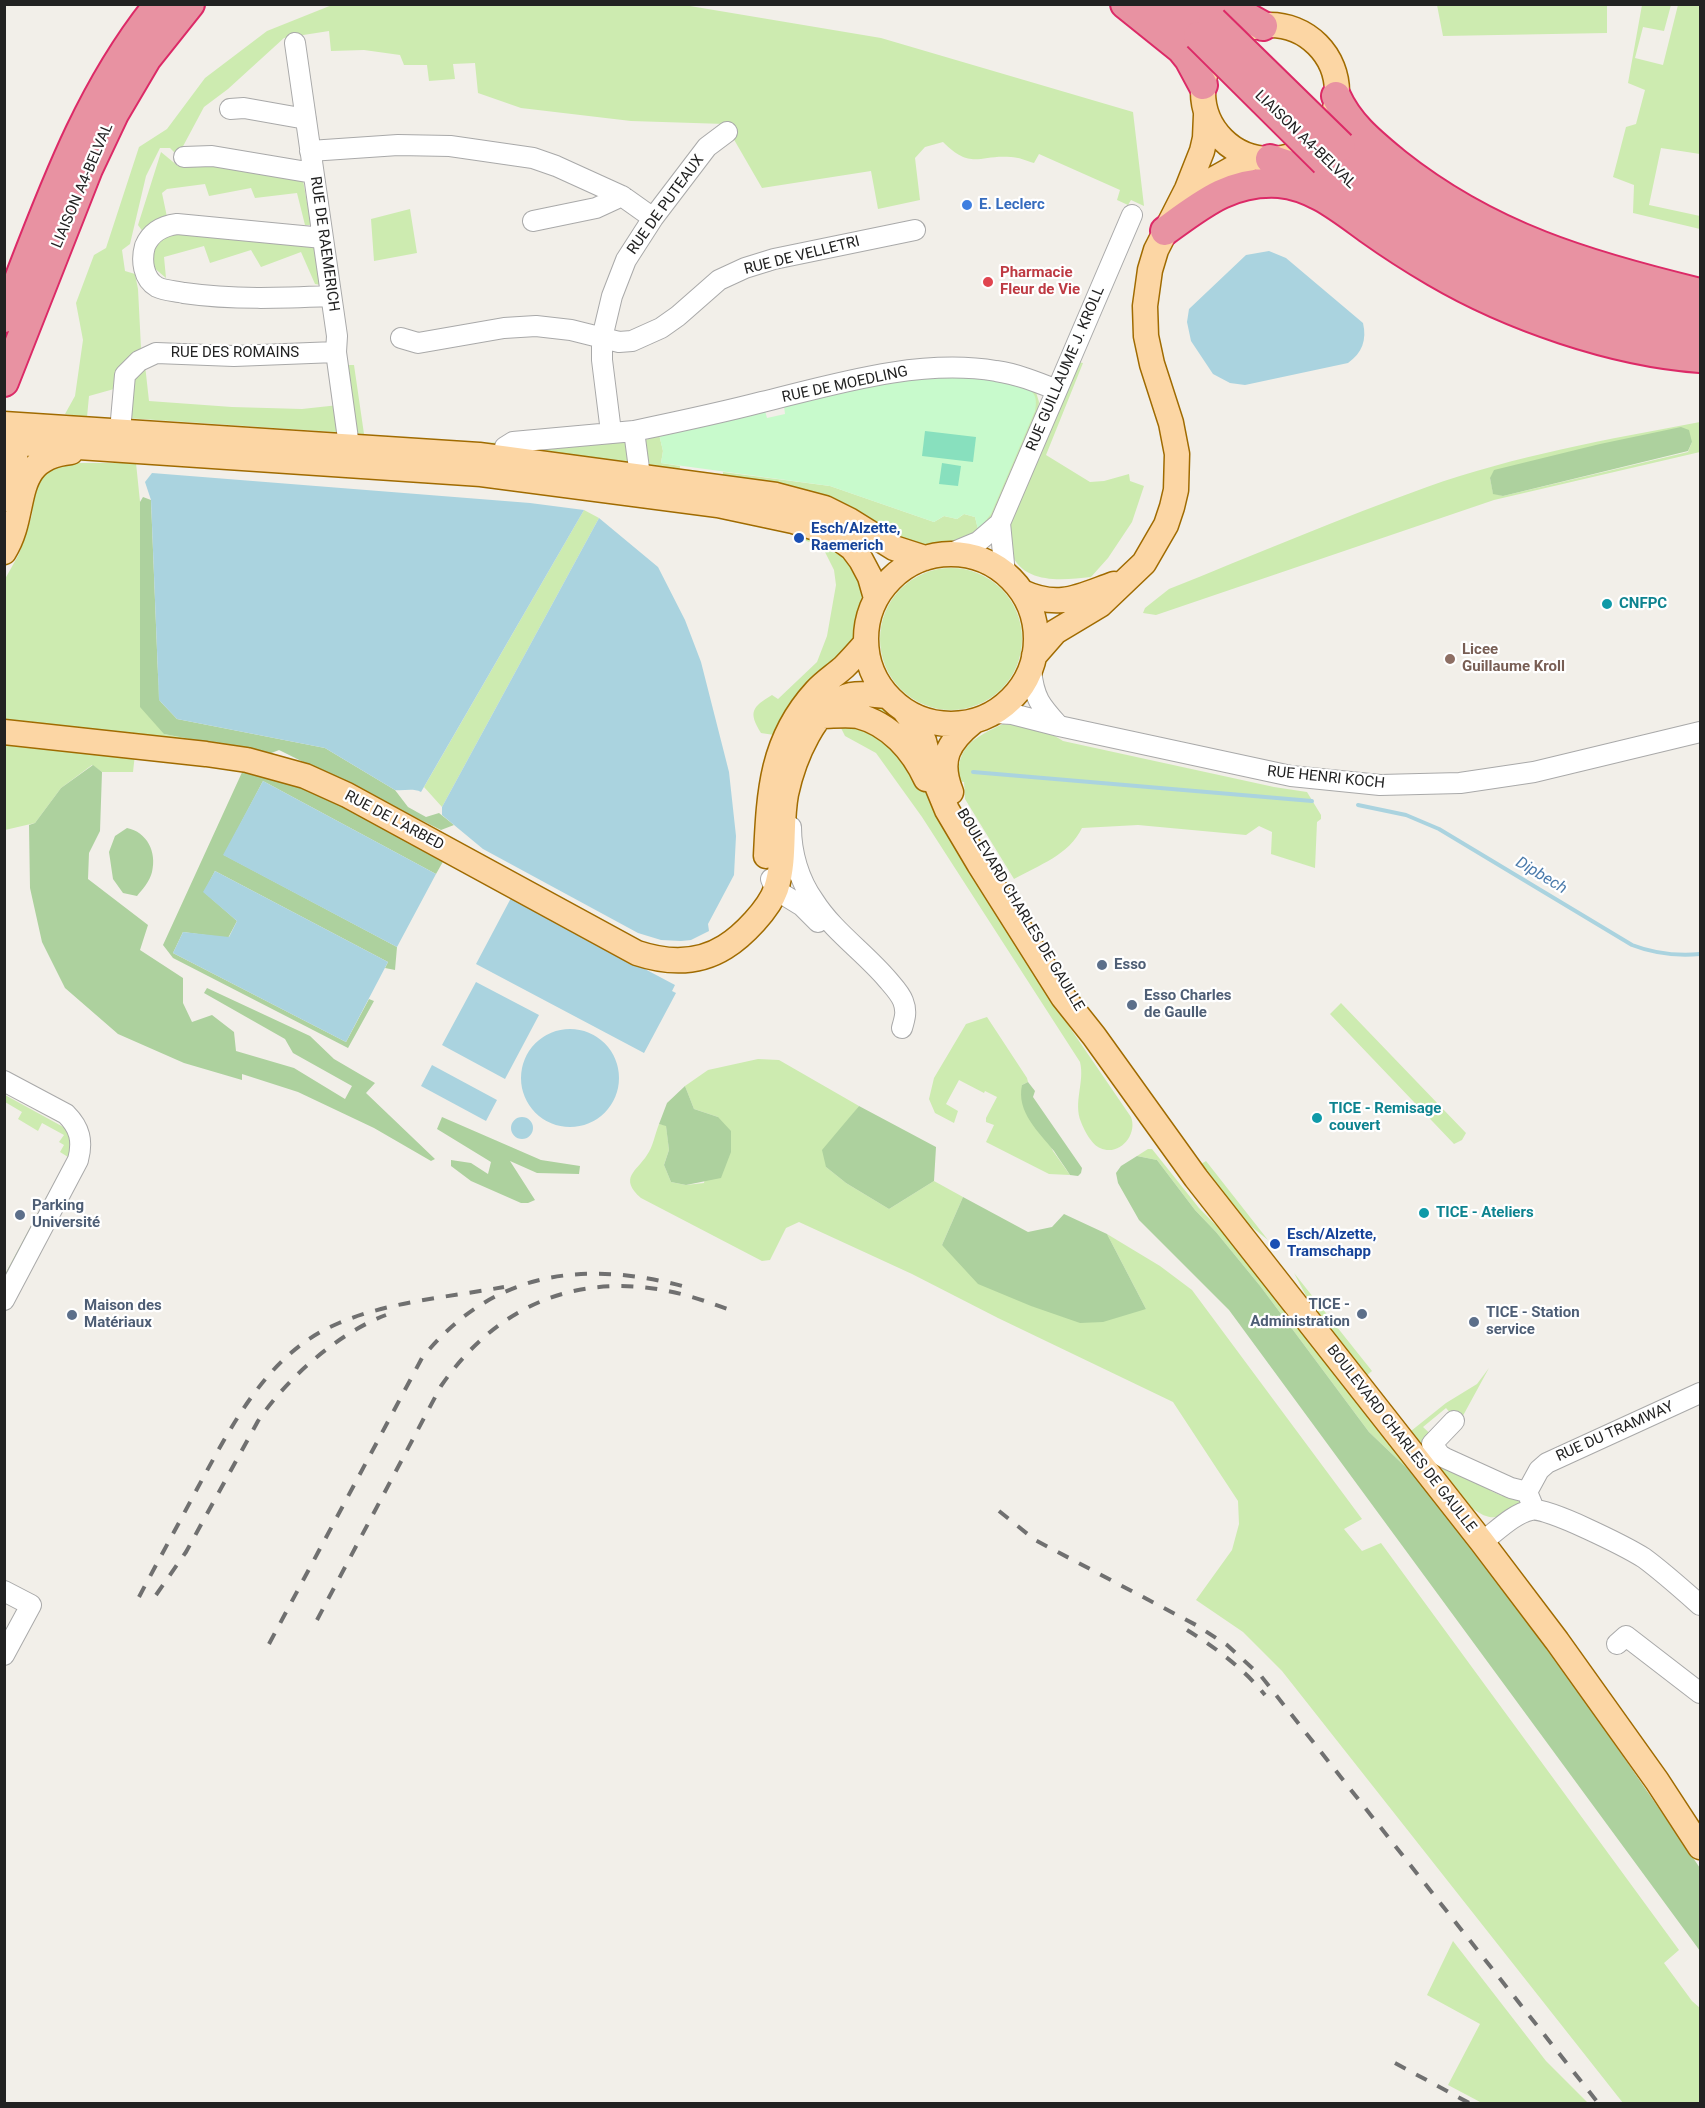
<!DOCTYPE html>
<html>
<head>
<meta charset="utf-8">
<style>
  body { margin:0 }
  #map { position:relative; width:1705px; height:2108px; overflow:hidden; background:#f2efe9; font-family:Roboto,sans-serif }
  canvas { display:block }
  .frame { position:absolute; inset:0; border:6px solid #222; pointer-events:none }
</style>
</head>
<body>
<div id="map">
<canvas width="1705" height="2108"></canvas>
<div class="frame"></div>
</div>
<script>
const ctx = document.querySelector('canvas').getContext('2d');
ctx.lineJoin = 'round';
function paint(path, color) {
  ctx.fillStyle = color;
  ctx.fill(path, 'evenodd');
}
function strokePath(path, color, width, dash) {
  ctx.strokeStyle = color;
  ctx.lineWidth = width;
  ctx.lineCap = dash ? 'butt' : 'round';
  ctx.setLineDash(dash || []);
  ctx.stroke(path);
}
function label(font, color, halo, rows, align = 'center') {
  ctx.font = font + ' Roboto,sans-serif';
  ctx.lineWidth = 4.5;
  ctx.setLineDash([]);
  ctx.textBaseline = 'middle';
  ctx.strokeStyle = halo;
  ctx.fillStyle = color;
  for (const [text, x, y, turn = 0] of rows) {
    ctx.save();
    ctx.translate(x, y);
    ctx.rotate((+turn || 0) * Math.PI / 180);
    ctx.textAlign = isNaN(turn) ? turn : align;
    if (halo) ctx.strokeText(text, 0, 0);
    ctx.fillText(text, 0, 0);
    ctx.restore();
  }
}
paint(new Path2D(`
  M332,5H684L881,38L1133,112L1144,206L1131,200L1128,205L1117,200L1120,190L1039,154L1034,163C1027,161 1018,157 1011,157C979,154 972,171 943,142L925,147L915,158L920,200L878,209L871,171L762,188L725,124L631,121L521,108L478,93L475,63L453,64L455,79L429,81L427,65H404L400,55L364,50L331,51L329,31L284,38L228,89L204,107L181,150L175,153L170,148H160L146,176L130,244L122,250L125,271L135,274L138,289L141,348L116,370L114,389L89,396L87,417L65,414L75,396L83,340L76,303L94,255L106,248L139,147L167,129L205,78L267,31Z
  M1437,5H1607V33L1443,36Z
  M1642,5H1671L1664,31L1643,27L1635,58L1663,65L1678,5H1700V154L1661,148L1649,205L1700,216V229L1633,213L1634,185L1613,177L1626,127L1636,124L1645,90L1628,83Z
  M161,152L178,166H237L303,180L311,225H305L297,193L255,198L251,188L209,196L205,184L167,189L162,193L167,217L146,236L138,225Z
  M410,209L417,253L374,261L371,219Z
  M182,229L318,246L321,285L315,284L301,252L261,267L251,250L210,263L204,246L164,257L166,278L153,267C153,242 160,238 182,229Z
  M1077,362L1083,363L1046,455L1090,482L1104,481L1129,474L1130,481L1144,486L1132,522L1108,558L1091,577C1063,580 1024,585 1011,553C1008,545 1009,533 1009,524Z
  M145,365L149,401L232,407L302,409L348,404L345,365H354L364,434L126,418L129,376Z
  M1022,384L1036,392L1039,402L1038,411L993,518L986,527L960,541L922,546L722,481L723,472L830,486L934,522L944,516L957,519L964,514L975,517L978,529Z
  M1700,422V452L1494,500L1156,615L1143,613L1145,608L1169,589C1254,555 1340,518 1427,487C1514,456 1609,439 1700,422ZM1692,442L1688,452L1503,496L1493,493L1490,478Z
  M659,434L663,451L661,463L680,466L679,475L476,443L622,439L631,447Z
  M63,463H136L164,734L208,742L5,722V579L19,554L32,515L34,489L40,477Z
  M584,510L599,518L442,807L424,787Z
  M799,532L843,553L860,583L862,594L855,643L774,735L761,733C748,712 752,707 772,695L778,699L817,662L827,636L836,585L834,570L822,546L797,538Z
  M880 639a71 71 0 1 1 142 0a71 71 0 1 1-142 0Z
  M869,704L884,709L903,721L956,840L986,898L1053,1003L1131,1117C1138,1135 1119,1157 1100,1148C1092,1145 1084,1130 1081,1122C1073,1102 1085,1082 1080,1062L922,817L876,753L845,736L841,728L840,715Z
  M1003,724C1019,725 1050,731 1063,741L1274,787L1307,792L1321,815V819L1317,822L1315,868L1271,854L1272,832L1259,826L1246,835L1138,825L1082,828C1069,855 1039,865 1014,879L965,799L964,782L958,781C957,745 974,738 1003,724Z
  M5,742L135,754L133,772H102L92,765L61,788L35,823L5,830Z
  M1341,1003L1466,1133L1462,1140L1454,1144L1330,1014Z
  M987,1017L1027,1078L1028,1082L1022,1085L1053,1151L1070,1175L1049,1174L986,1142L994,1125L986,1122V1118L997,1097L985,1091L984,1093L959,1080L946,1104L958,1111L954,1123L935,1113L929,1099L934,1078L966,1024Z
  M758,1059L779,1060L859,1106L843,1127L826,1167L846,1183L889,1209L934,1181L963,1197L942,1245L1146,1309L1107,1234L1160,1266L1192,1290L1362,1519L1344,1529L1362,1551L1381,1543L1679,1950L1664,1963L1692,2001L1700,2008V2103H1623L1282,1671L1243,1632L1196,1600L1232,1550L1239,1524L1238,1501L1173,1402L998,1318L912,1274L799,1222L786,1228L770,1260L762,1261L641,1198C618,1178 637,1171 647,1155C653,1147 655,1134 659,1124L666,1125L669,1150L664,1165L671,1182L686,1185L704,1183L718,1117L694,1109L685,1086L708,1070Z
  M5,1095L67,1129L74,1148L5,1286V1274L68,1157L60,1152L64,1145L59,1142L64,1135L42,1123L38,1131L18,1119L22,1112L5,1102Z
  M1148,1149H1152L1199,1208L1243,1253L1413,1474L1369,1432L1261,1287L1216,1232L1195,1210L1157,1160L1137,1156Z
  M1206,1161L1268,1240L1247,1223L1201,1164Z
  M1294,1273L1372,1371L1366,1376L1313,1309Z
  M1489,1368L1459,1423L1446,1408L1423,1427L1491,1491L1502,1496L1506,1490L1520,1496L1522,1505C1501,1517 1493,1524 1472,1508L1411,1431L1446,1403L1477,1384Z
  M1453,1941L1546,2061L1588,2103H1482L1448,2085L1480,2024L1427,1995Z`), '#cdebb0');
paint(new Path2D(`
  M1681,427L1689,430L1692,442L1688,451L1503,496L1493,494L1490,478L1494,470L1600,444Z
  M143,497L151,500L159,700L177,719L325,748L395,790L408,807L426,817L439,813L454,825L441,830L279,750L269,754L164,734L140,707V502Z
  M93,765L102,772L100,831L89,853L88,879L148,925L140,950L183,978V1003L192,1022L212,1015L234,1032L236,1051L294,1068L345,1099L352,1086L293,1053L285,1039L204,993L207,988L310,1036L334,1059L375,1083L366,1093L435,1159L431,1161L374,1128L298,1092L242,1074V1080L184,1063L118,1034L65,988L42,942L30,888L29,825L35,823L61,788Z
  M244,768L301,784L445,858L436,874L263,781L224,855L397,947L395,970L385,968L388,962L215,871L204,892L237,921L228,938L183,932L173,953L346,1042L369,999L374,1001L348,1048L173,958L163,945Z
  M127,828C147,832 157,852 152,872C150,881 142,890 137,896L123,893L113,879L109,852L115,836Z
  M1028,1082L1035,1091L1033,1097L1082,1168L1081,1173L1078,1176L1070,1175C1065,1167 1059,1159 1054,1151C1039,1132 1016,1112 1022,1085Z
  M685,1086L694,1109L718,1117L731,1131V1152L721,1178L686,1185L671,1182L664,1165L669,1150L666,1126L659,1124L667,1103Z
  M859,1106L936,1147L934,1181L889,1209L846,1183L826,1167L822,1150Z
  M442,1117L541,1160L580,1166L579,1174L537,1173L510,1161L535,1200L528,1203H521L471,1181L451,1166V1160L471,1163L488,1174L491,1162L437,1129Z
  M1137,1156L1157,1160L1195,1210L1216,1232L1261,1287L1369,1432L1413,1474L1545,1643L1700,1868V1951L1229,1310L1139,1220L1118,1183L1116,1173L1121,1166Z
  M963,1197L1028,1232L1052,1227L1064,1214L1107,1234L1146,1309L1103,1322L1080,1323L1031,1306L978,1284L942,1245Z`), '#add19e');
paint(new Path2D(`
  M925,377C946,377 1021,376 1033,393C1037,398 1036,405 1035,411L991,514L978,530L975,517L964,514L957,519L944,516L934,522L830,486L661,463L663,451L659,434L701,427L765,411L767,418L785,414L784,406L879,383Z`), '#c8facc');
paint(new Path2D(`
  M925,431L976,437L973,462L922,456Z
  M942,463L961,466L958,486L939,484Z`), '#88e0be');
paint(new Path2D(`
  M1269,251L1286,258L1363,323C1367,340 1362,353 1348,363L1245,385L1230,383L1213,374L1191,341L1187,322L1189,309L1246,255Z
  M152,473L530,503L584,510L421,792C413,788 404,791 395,790L325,748L177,719L159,700L151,500L145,482Z
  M599,518L658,567L685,620L701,662L729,772L736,836L734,875L708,924L709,931L691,940L681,941L661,940L638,933L483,849L442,815V807Z
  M263,781L436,874L397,947L223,855Z
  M215,871L388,962L346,1042L173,953L183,932L229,937L237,921L203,892Z
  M511,898L675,985L672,991L676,993L644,1053L476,964Z
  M476,982L539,1015L505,1079L442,1045Z
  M521 1078a49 49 0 1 1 98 0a49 49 0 1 1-98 0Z
  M432,1065L497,1100L486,1121L421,1086Z
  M511 1128a11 11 0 1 1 22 0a11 11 0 1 1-22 0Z`), '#aad3df');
strokePath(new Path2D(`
  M973,772L1312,801
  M1358,805L1406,815L1439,829L1632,945C1655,954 1676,956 1700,954`), '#aad3df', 4);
const minor = new Path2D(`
  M295,43L337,336L336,352L349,446
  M230,109L244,108L306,119
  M310,151L398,145L450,146L533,158L556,166L622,196L653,218
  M184,157L212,156L313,173
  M533,221L596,208L622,196
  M323,238L177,224C162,226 151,232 145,246C141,260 143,279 157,287C165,291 176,291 184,293C233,300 282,298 331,296
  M401,338L418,343L504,328L536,326L571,330L619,342L632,341L661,328L678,316L719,280L745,268L774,259L915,230
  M120,431L125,375L139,361L156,353L234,356L336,352
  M634,431C677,422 720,413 762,402C835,384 920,358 996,371C1017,374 1037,382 1057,390
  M611,432L602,360V338L612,296L626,260L653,218L707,147L727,132
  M503,457L505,447L513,442L634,431L640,476
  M1000,523L1005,574
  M949,554L978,542L1000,523L1132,215
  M1031,670C1034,699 1041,706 1059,726
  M995,713L1012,714L1059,726L1291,776L1380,785L1460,783L1534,772L1700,732
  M791,827C791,853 799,880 814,901C833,931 864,952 887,979C892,985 900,993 903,1001C907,1011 905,1018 902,1028
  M771,879L776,890L802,906L818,922
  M4,1081L66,1114C80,1128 83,1141 78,1160L4,1300
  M1454,1421L1432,1444L1440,1455L1445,1458L1511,1488L1527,1492
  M1534,1509L1527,1492L1539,1470L1547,1463L1700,1393
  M1482,1542C1497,1531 1513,1514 1531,1510C1546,1506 1628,1548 1644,1558C1663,1572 1682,1589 1700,1605
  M4,1591L31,1605L4,1655
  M1617,1644L1626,1636L1700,1693`);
const major = new Path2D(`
  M1203 92a67 67 0 1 1 134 0a67 67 0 1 1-134 0Z
  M1185,209L1214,179L1253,157
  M4,424L479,455L776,495L825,508L849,520L894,548L925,558
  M4,442L481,474L718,505L793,521L819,529L841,540L852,548L861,560L870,577L876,598
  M11,500L18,427
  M4,552C30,511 8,458 71,452
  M866 639a85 85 0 1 1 170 0a85 85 0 1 1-170 0Z
  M1022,592C1059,609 1078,597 1114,584
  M1034,656L1055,632L1100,605L1144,563L1166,525L1172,507L1176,490L1177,454L1171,423L1152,364L1146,336L1145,306L1150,270L1156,250L1187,189L1202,151L1205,138L1206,115
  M904,710L918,729L924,741L933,776L947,810L979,864L1063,997L1094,1036L1196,1178L1482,1542L1557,1641L1657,1781L1700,1847
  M820,716C833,716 846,714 858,716C890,724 913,751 926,779
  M4,732L206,754L247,760L305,776L347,795L637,953C667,963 698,964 725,947C743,936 769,909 776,889C786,858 780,825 786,794C793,761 815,703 851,695C862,693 876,695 887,696
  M951,792C938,760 948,742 973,722
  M766,856C769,793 771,740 816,691C824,682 835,675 844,667C852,659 859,651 866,643`);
const highway = new Path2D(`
  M1125,4L1181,49L1189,59L1203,85
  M1159,4L1198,36
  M1194,4L1213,21
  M1224,4L1263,26
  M1336,96C1349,125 1372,143 1396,163C1489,237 1588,266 1700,293
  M1341,146C1444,237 1563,296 1700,315
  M1270,159C1287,165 1306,169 1319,182
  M1325,162C1348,185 1374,205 1400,222C1493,285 1591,319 1700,337
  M1165,231C1202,204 1231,180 1279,183C1314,186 1342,210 1370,230C1391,245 1413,259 1435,272C1510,316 1614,352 1700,358
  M4,318C47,209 84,96 159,4
  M4,382L88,169L114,114L147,58L190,4`);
strokePath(minor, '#a9a9a9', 22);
strokePath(major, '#a06b00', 27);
strokePath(highway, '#dc2a67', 32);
strokePath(minor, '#fff', 20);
strokePath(major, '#fcd6a4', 24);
strokePath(highway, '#e892a2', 28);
strokePath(new Path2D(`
  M999,1511L1035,1540L1196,1625L1227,1645L1261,1676L1599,2104
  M156,1595L186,1552L258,1421C286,1379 338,1333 386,1315
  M139,1597C158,1561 178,1525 197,1489C232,1425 268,1352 339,1323C391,1301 450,1297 504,1287
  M317,1620L441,1386C501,1299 590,1267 692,1297C706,1301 718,1306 731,1310
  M1187,1630C1215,1647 1244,1669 1265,1695
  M269,1644L422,1358C493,1270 585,1259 690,1288
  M1395,2063L1471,2104`), '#707070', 4, [12, 12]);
const highwayBridge = new Path2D(`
  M1213,21L1341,146
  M1198,36L1325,162`);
strokePath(highwayBridge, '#dc2a67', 32, []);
strokePath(highwayBridge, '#e892a2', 28);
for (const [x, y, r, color] of [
  [967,205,6,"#3f7fe0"],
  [988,282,6,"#e0444e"],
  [799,538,6,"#1a4fb4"],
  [1607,604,6,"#0f9aa8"],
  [1450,659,6,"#8d6e63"],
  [1102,965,6,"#5c6f8a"],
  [1132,1005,6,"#5c6f8a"],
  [1317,1118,6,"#0f9aa8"],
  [1424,1213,6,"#0f9aa8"],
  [20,1215,6,"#5c6f8a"],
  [1275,1244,6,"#1a4fb4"],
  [1362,1314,6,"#5c6f8a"],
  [72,1315,6,"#5c6f8a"],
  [1474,1322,6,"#5c6f8a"]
]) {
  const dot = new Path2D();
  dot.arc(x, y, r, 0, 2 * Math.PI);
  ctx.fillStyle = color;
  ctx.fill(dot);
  strokePath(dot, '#fff', 2);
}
label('15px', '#222', '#fff', [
  ["LIAISON A4-BELVAL",1305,140,44],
  ["LIAISON A4-BELVAL",83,186,-67],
  ["RUE DE PUTEAUX",666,205,-54],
  ["RUE DE RAEMERICH",324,244,82],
  ["RUE DE VELLETRI",802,256,-14],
  ["RUE DES ROMAINS",235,353],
  ["RUE GUILLAUME J. KROLL",1066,369,-67],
  ["RUE DE MOEDLING",845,385,-12],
  ["RUE HENRI KOCH",1326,778,6],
  ["RUE DE L'ARBED",394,821,28],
  ["BOULEVARD CHARLES DE GAULLE",1020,910,59],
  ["RUE DU TRAMWAY",1615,1432,-24],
  ["BOULEVARD CHARLES DE GAULLE",1401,1439,52]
]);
label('bold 15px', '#366cbe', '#fff', [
  ["E. Leclerc",979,205]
], 'left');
label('bold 15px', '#be3a42', '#fff', [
  ["Pharmacie",1000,273],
  ["Fleur de Vie",1000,290]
], 'left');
label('bold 15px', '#164399', '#fff', [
  ["Esch/Alzette,",811,529],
  ["Raemerich",811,546],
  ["Esch/Alzette,",1287,1235],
  ["Tramschapp",1287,1252]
], 'left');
label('bold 15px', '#0d838f', '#fff', [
  ["CNFPC",1619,604],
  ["TICE - Remisage",1329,1109],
  ["couvert",1329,1126],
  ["TICE - Ateliers",1436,1213]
], 'left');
label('bold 15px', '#785e54', '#fff', [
  ["Licee",1462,650],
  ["Guillaume Kroll",1462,667]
], 'left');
label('bold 15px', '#4e5e75', '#fff', [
  ["Esso",1114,965],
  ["Esso Charles",1144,996],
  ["de Gaulle",1144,1013],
  ["Parking",32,1206],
  ["Université",32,1223],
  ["TICE -",1350,1305,"right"],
  ["Administration",1350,1322,"right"],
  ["Maison des",84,1306],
  ["Matériaux",84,1323],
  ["TICE - Station",1486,1313],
  ["service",1486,1330]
], 'left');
label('italic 16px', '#4a7aab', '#fff', [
  ["Dipbech",1541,876,31]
]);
</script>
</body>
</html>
